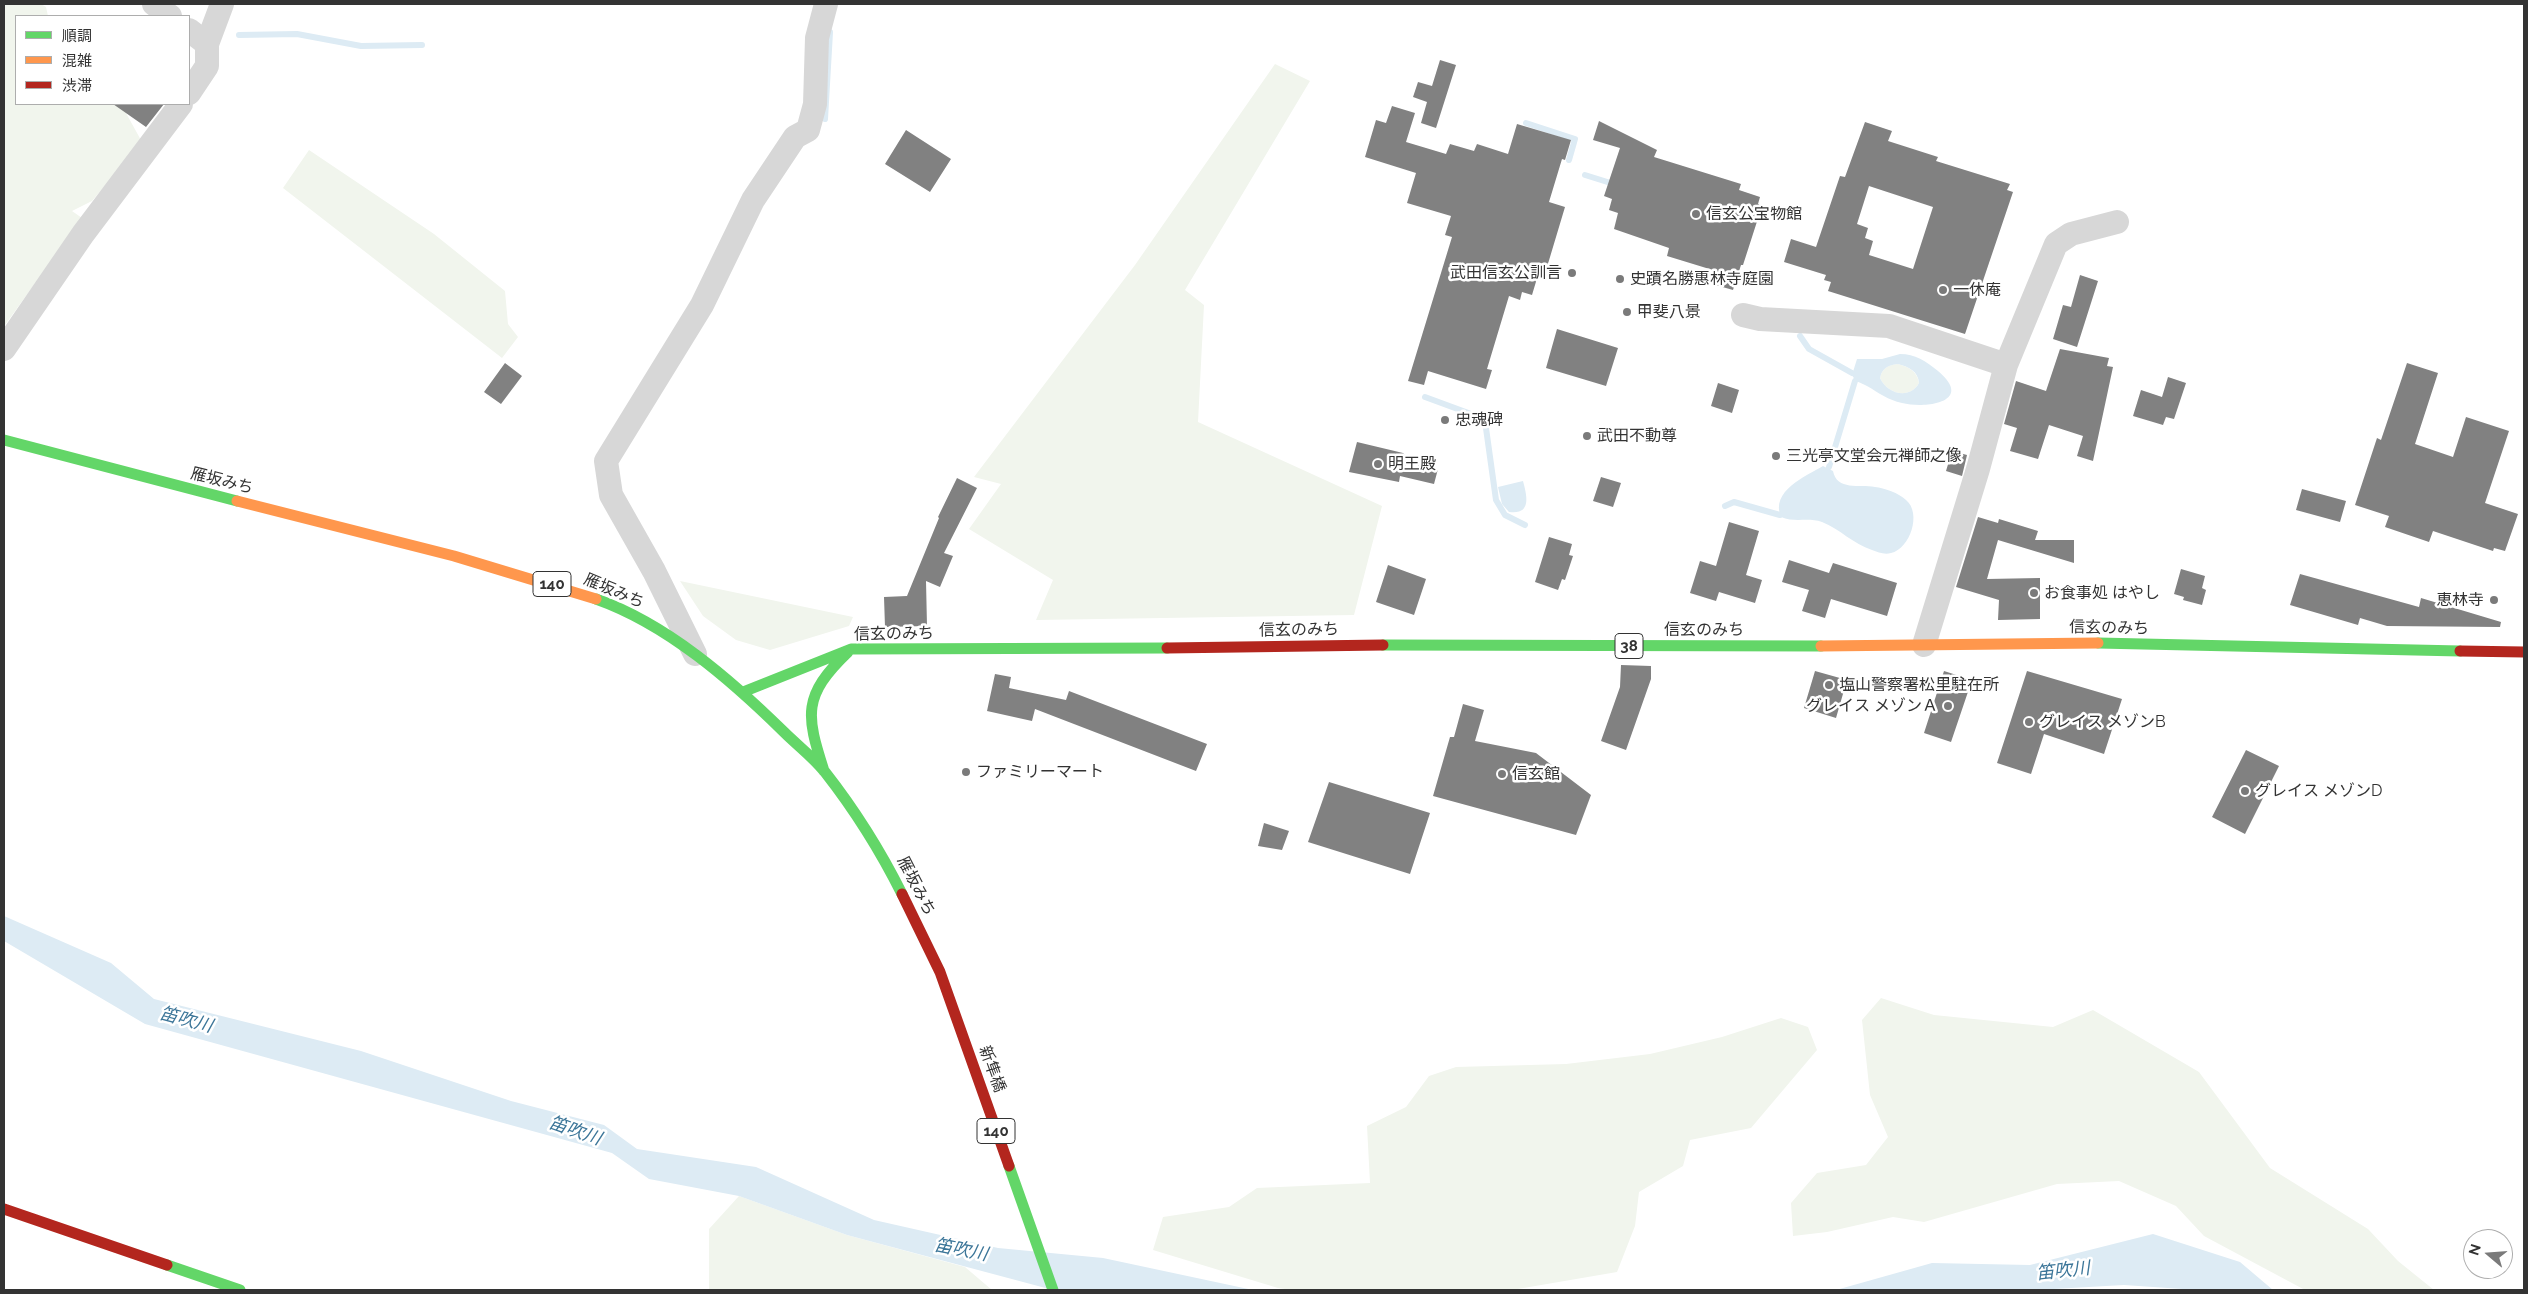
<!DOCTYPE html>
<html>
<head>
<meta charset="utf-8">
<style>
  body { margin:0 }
  #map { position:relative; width:2528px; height:1294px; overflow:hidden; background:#fff; font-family:Raleway,"Noto Sans JP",sans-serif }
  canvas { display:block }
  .frame { position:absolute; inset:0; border:5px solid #333; pointer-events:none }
  .legend { position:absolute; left:15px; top:15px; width:175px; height:90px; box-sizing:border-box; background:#fff; border:1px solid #adadad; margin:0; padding:6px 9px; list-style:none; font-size:15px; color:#333 }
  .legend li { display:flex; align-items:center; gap:10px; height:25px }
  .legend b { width:25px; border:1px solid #adadad }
  .north { position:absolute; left:2463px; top:1229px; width:50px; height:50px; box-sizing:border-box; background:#fff; border:1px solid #adadad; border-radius:50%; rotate:288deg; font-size:14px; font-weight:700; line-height:20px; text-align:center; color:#333 }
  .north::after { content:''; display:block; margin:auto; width:18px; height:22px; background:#7a7a7a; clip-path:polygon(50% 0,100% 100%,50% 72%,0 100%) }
</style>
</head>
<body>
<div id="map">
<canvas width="2528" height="1294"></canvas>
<div class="frame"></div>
<ul class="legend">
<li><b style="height:6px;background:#63d668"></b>順調</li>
<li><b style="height:6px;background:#ff974d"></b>混雑</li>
<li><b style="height:6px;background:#b3261e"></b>渋滞</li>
</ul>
<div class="north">N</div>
</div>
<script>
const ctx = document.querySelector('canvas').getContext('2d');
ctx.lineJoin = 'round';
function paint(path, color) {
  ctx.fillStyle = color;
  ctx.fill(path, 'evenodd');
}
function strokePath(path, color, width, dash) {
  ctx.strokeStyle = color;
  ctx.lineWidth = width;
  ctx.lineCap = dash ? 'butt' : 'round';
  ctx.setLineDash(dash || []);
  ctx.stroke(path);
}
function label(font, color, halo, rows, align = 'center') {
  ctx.font = font + ' Raleway,"Noto Sans JP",sans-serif';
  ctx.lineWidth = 5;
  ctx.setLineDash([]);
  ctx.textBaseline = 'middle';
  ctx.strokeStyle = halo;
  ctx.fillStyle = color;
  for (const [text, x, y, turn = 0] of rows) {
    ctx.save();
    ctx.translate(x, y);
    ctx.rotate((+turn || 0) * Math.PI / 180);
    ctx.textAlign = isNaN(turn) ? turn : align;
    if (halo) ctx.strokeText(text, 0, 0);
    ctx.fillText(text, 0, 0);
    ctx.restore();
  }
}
paint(new Path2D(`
  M4,4H41L46,7L48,16H16V104H121L142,142L92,201L72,211L82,218L5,325Z
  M1275,64L1310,81L1185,290L1204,305L1198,422L1382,506L1354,615L1036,620L1053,580L969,529L1001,484L974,477L1135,265Z
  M309,150L434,234L505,291L508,324L518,337L502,358L283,188Z
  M1898,364C1909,367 1917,371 1919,383C1910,400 1887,394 1880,378C1882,368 1888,365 1898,364Z
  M680,581L853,617L849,626L770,650L736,640L703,616Z
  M1881,998L1934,1015L2053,1027L2093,1010L2199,1072L2270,1168L2368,1229L2398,1261L2434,1290H2305L2204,1236L2176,1206L2119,1181L2057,1184L1924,1222L1893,1217L1827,1232L1793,1236L1791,1203L1817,1173L1866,1165L1888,1137L1870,1095L1862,1020Z
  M1781,1018L1808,1027L1817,1050L1751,1128L1690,1140L1683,1166L1639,1192L1635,1226L1617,1272L1512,1290H1292L1278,1288L1153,1250L1163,1217L1229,1207L1257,1188L1370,1183L1367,1126L1406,1107L1429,1076L1456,1067L1566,1064L1650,1054L1722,1037Z
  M739,1196L847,1235L965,1267L992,1290H709V1229Z`), '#f1f5ed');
paint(new Path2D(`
  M1900,354C1915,354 1926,361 1938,371C1975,402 1926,409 1902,403C1888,400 1879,393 1867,386C1860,382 1856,383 1852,375L1857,359H1882ZM1898,364C1909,367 1918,371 1919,383C1910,400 1887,394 1880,378C1882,368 1888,365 1898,364Z
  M1823,466L1833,471C1837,491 1859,484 1875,487C1884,488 1899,493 1906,500C1922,513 1910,549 1891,553C1884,555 1878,552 1872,550C1853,544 1840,529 1822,522C1808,517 1795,523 1781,517C1770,491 1806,476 1823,466Z
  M1523,481C1527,496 1532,515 1509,512L1502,504L1498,487Z
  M4,916L111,963L154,999L361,1051L511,1101L604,1125L637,1149L756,1167L874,1220L998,1248L1103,1258L1253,1290H1053L847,1235L739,1196L649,1179L612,1153L145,1024L4,941Z
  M2153,1234L2240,1262L2273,1290H2197L2124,1285L2036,1290H1836L1932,1263L2030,1265Z`), '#ddebf4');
strokePath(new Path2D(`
  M239,35L297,34L361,46L422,45
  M825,119L830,32
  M1526,123L1575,139L1569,160
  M1585,175L1617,185
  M1800,336L1809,349L1852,373
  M1425,397L1482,418L1485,421L1496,500L1505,515L1525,525
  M1829,467L1855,381
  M1725,506L1734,502L1780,515`), '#ddebf4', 6);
paint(new Path2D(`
  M1440,60L1456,65L1436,128L1421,123L1427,102L1413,97L1418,82L1432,86Z
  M113,104H164L146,127Z
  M1392,106L1415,113L1406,142L1446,154L1450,144L1474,151L1477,144L1508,154L1517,124L1571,140L1565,160L1562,159L1549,202L1565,207L1547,267L1541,265L1532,295L1522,292L1520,300L1509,296L1487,369L1492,370L1486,389L1428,371L1424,385L1408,381L1452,237L1445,235L1451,216L1407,203L1416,173L1365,157L1376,120L1386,123Z
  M1599,121L1657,150L1654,157L1741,184L1739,190L1760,197L1758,204L1762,206L1743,265H1741L1733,290L1712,284L1716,271L1667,256L1669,248L1614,229L1618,213L1609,210L1612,199L1604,196L1620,148L1593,140Z
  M1865,122L1892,131L1888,141L1938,157L1936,161L2010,184L2007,190L2013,192L1965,334L1828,291L1831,282L1824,280L1826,275L1784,262L1791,239L1816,247L1840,176L1845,177ZM1869,186L1933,207L1913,269L1869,255L1873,241L1865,238L1868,228L1857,224Z
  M906,130L951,159L930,192L885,164Z
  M2080,275L2098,281L2077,347L2053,339L2063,305L2071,307Z
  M1557,329L1618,348L1606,386L1546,368Z
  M2060,349L2109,358L2107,366L2113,367L2093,461L2077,456L2083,436L2049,425L2038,459L2010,451L2017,428L2004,424L2016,381L2046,391Z
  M505,363L522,376L501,404L484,392Z
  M2407,363L2438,373L2415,444L2453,457L2466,417L2509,431L2485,503L2518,514L2505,551L2494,548L2493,551L2433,531L2429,542L2385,527L2389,516L2355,505L2377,438L2381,440Z
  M2168,377L2186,383L2174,419L2166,417L2163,425L2133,416L2141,390L2162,397Z
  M1718,383L1739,390L1732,413L1711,406Z
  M1357,442L1403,453L1406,456L1404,460L1438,469L1434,484L1400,476L1399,482L1349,472Z
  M1952,451L1967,455L1962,476L1946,471Z
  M1601,477L1621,483L1613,507L1593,501Z
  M957,478L977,488L944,553L953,556L940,587L926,581L927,626L885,627L884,597L907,596L939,518L938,517Z
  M2302,489L2346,501L2340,522L2296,510Z
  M1978,517L1998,523L1999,519L2038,531L2035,540H2074V563L1998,540L1987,579L2040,578V619L1998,620L1999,600L1956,587Z
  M1729,522L1759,531L1746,575L1762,580L1755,603L1719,592L1716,601L1690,593L1700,561L1716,566Z
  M1549,537L1572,544L1569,555L1573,556L1565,580L1562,579L1558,590L1535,582Z
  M1789,560L1829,573L1833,563L1897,583L1887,616L1831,599L1825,618L1802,611L1809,590L1782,582Z
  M1388,565L1426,579L1414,615L1376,602Z
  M2181,569L2205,576L2202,588L2206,590L2202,605L2183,600L2184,597L2174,594Z
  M2300,574L2419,607L2421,598L2501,622L2500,627L2387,626L2360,618L2358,625L2290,605Z
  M1621,665L1651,666V679L1626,750L1601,741L1620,687Z
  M1815,671L1847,680L1836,718L1804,708Z
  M1944,671L1972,680L1951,742L1924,733Z
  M2027,671L2122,699L2104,754L2044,734L2031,774L1997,763Z
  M995,674L1011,677L1009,688L1066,700L1069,691L1207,744L1196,771L1035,709L1032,721L987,711Z
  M1463,704L1484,710L1475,741L1536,753L1591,795L1576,835L1433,796L1450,737H1454Z
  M2246,750L2279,766L2245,834L2212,817Z
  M1329,782L1430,813L1410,874L1308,842Z
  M1264,823L1289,831L1282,850L1258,846Z`), '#818181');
strokePath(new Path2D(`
  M154,4L170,16
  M189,30L207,44
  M189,93L207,66V44L222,4
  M1743,315L1760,319L1889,326L2006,365
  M4,349L83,234L181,104
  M1924,645L1978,469L2006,365L2056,244L2071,234L2117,222
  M695,654L654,571L611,495L606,461L702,305L753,200L795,137L808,130L815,104L817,38L826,4`), '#d7d7d7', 24);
strokePath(new Path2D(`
  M4,440L237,501
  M596,599C667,624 731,680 784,732C797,745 813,757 825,772C854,809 881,852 902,894
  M2098,643L2460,651
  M1383,645L1821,646
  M743,692L851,649L1167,648
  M824,771C806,715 802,696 848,652
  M1009,1166L1053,1290
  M167,1265L240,1290`), '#63d668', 11);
strokePath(new Path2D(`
  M237,501L454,556L596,599
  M1821,646L2098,643`), '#ff974d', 11);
strokePath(new Path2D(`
  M1167,648L1383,645
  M2460,651L2524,652
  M902,894L940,972L1009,1166
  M4,1209L167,1265`), '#b3261e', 11);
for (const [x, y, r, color] of [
  [1696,214,5,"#7a7a7a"],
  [1572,273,5,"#7a7a7a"],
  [1620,279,5,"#7a7a7a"],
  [1943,290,5,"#7a7a7a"],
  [1627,312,5,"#7a7a7a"],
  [1445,420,5,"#7a7a7a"],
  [1587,436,5,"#7a7a7a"],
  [1776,456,5,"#7a7a7a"],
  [1378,464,5,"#7a7a7a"],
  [2034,593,5,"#7a7a7a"],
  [2494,600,5,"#7a7a7a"],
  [1829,685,5,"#7a7a7a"],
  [1948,706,5,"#7a7a7a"],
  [2029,722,5,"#7a7a7a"],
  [966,772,5,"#7a7a7a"],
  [1502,774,5,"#7a7a7a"],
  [2245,791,5,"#7a7a7a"]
]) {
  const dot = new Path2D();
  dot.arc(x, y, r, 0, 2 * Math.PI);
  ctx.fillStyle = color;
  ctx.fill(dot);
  strokePath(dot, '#fff', 2);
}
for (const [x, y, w] of [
  [552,584,38],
  [1629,646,28],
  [996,1131,38]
]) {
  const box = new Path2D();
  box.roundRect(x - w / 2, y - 12.5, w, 25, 4);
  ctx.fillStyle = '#fff';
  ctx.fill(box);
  strokePath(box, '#333', 1);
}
label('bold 15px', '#333', null, [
  ["140",552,584],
  ["38",1629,646],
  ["140",996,1131]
]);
label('16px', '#333', '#fff', [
  ["信玄公宝物館",1706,214],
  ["武田信玄公訓言",1562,273,"right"],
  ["史蹟名勝惠林寺庭園",1630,279],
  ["一休庵",1953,290],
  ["甲斐八景",1637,312],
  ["忠魂碑",1455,420],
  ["武田不動尊",1597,436],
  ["三光亭文堂会元禅師之像",1786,456],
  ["明王殿",1388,464],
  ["お食事処 はやし",2044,593],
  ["恵林寺",2484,600,"right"],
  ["塩山警察署松里駐在所",1839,685],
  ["グレイス メゾンＡ",1938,706,"right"],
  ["グレイス メゾンB",2039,722],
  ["ファミリーマート",976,772],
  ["信玄館",1512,774],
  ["グレイス メゾンD",2255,791]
], 'left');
label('16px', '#333', '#fff', [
  ["雁坂みち",222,481,14],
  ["雁坂みち",614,591,23],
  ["信玄のみち",2109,628,1],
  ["信玄のみち",1299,630,-1],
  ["信玄のみち",1704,630],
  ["信玄のみち",894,634,-1],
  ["雁坂みち",916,886,63],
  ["新隼橋",992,1069,70]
]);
label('italic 18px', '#3c7699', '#fff', [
  ["笛吹川",186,1020,15],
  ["笛吹川",575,1131,19],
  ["笛吹川",961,1250,11],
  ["笛吹川",2063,1271,-6]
]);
</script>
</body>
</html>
